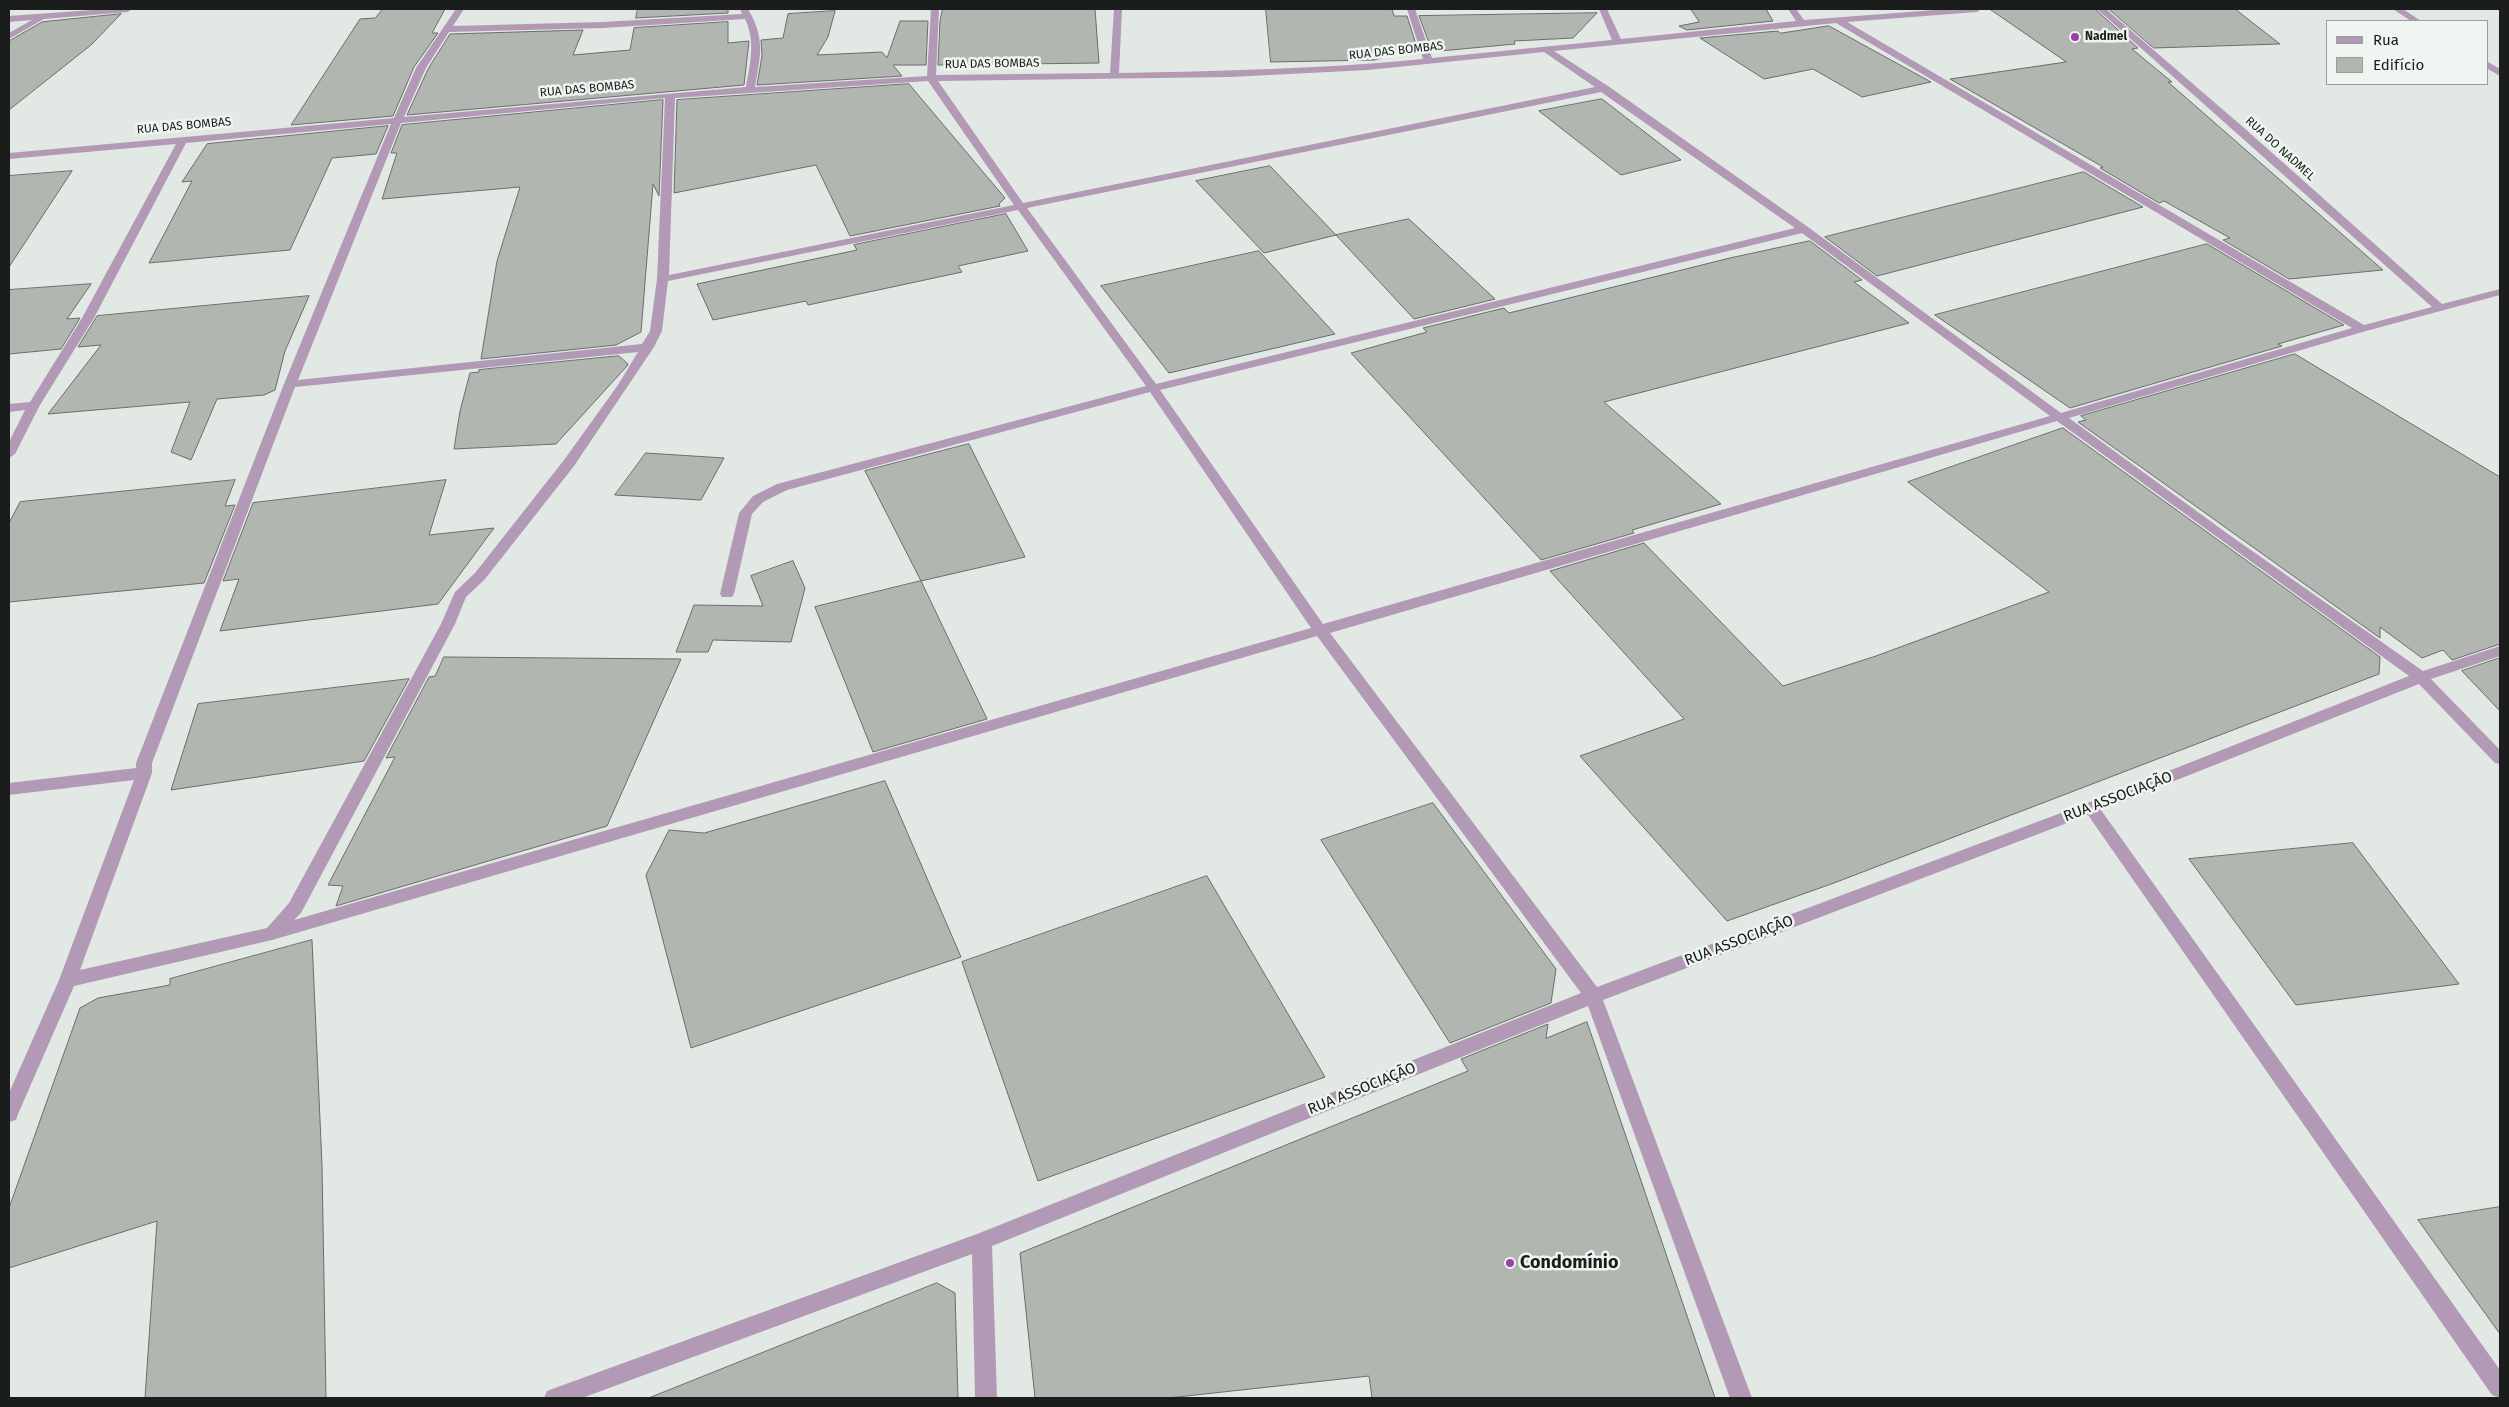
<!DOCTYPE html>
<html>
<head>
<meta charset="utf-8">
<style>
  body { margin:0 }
  #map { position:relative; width:2509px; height:1407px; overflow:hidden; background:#e2e8e3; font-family:"Fira Sans",sans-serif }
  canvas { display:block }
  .frame { position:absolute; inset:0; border:10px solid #1a1d1b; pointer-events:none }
  .legend { position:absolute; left:2326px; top:20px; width:162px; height:65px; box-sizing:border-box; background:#eff5f0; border:1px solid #9a9f9b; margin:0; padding:6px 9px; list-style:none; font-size:15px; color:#1a1d1b }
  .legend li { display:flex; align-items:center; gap:10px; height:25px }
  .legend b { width:25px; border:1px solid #9a9f9b }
</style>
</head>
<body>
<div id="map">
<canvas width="2509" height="1407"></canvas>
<div class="frame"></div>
<ul class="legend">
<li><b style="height:6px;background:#b299b5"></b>Rua</li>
<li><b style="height:14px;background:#b1b6b1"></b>Edifício</li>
</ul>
</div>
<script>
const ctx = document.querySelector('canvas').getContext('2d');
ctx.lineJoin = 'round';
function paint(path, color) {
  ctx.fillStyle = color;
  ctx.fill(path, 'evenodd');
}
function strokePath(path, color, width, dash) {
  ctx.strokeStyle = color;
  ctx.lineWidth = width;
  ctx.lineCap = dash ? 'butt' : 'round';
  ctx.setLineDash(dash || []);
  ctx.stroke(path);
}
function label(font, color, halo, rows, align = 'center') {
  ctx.font = font + ' "Fira Sans",sans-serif';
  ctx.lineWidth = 5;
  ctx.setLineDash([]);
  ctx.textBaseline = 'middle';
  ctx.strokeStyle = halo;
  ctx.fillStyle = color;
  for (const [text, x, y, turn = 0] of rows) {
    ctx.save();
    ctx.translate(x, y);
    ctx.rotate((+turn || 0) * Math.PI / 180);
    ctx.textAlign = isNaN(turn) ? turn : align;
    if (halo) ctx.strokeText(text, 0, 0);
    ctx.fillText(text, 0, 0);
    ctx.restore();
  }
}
const building = new Path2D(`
  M383,9H445L432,33H438L414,67L393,116L291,125L360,19L375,18Z
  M638,9H728V13L636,18Z
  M943,9H1095L1099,63L938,65L940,21Z
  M1266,9H1392L1394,16H1407L1416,44L1375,60L1271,62Z
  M1691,9H1766L1773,21L1687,30L1679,26L1699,22Z
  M1990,9H2095L2138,48L2132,49L2172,82H2168L2383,270L2289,279L2223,240L2230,238L2164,201L2159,203L2100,168L2103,167L1950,79L2066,62Z
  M2109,9H2235L2280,44L2154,48Z
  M835,11L828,37L817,55L882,52L887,58L900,21H928L926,65H893L902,76L757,85L762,56L761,40L783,38L788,14Z
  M1597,13L1573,38L1514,41L1515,44L1440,51L1431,48L1419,16Z
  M121,14L91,45L9,110V41L42,22Z
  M728,22V43L749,41L744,85L407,115L428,69L450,34L583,30L573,55L630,50L634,28Z
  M1829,26L1931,82L1862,97L1813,69L1764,79L1700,38L1778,31L1780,33Z
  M909,84L1005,198L999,204L1000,206L850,236L816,165L674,193L677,100Z
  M1602,99L1681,160L1621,175L1539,111Z
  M663,100L659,196L653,184L641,332L616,345L481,359L497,261L520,187L382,199L397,153H391L402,125Z
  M388,126L376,154L332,158L290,250L149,263L192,181L182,182L207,144Z
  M1270,166L1336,235L1264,253L1196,181Z
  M72,171L9,267V176Z
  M2084,172L2143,207L1877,276L1825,237Z
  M1006,214L1028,251L958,266L962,272L808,305L806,301L713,320L697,284L857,250L854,245Z
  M1409,219L1495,299L1414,319L1336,235Z
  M1810,241L1862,280L1854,282L1909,323L1604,402L1721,504L1632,530L1634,533L1541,560L1351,353L1427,332L1423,328L1504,308L1509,313L1730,258Z
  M2207,244L2344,325L2278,344L2282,346L2070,408L1935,315Z
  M1259,251L1335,334L1169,373L1101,286Z
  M91,284L67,319L80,318L61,349L9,354V290Z
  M309,296L285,351L275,390L264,395L217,399L191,460L171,452L190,402L48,414L101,345L78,347L97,316Z
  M2295,354L2500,477V644L2452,660L2443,650L2422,658L2380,627V638L2078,422L2086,420L2081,416Z
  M619,356L628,364L627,366L556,444L454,449L460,411L470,373L479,372V370Z
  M2063,428L2380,657L2379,674L1834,883L1727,921L1580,756L1684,719L1550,571L1644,543L1783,686L1876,656L2049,592L1908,482Z
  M969,444L1025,557L921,581L865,471Z
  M646,453L724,458L701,500L615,495Z
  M235,480L225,506L235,505L204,583L9,602V523L20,502Z
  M446,480L429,535L494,528L438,604L220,631L239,579L223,581L253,503Z
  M793,561L805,588L791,642L713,640L708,652H676L694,605L763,606L751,576Z
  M921,581L987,719L873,752L815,607Z
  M444,657L681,659L607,826L336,906L343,886L328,885L395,757L386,758L429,677L435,676Z
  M2500,658V711L2462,671Z
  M409,679L364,761L171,790L198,704Z
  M885,781L961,957L691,1048L646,875L669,830L704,833Z
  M1433,803L1556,969L1551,1003L1450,1043L1321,840Z
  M2353,843L2459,984L2296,1005L2189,859Z
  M1207,876L1325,1077L1038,1181L962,962Z
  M312,940L322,1165L326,1398H145L157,1221L9,1268V1208L80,1008L98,998L170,985V979Z
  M1587,1022L1715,1398H1372L1369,1376L1168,1398H1035L1020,1253L1468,1071L1461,1059L1548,1024L1546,1038Z
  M2500,1207V1334L2418,1220Z
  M937,1283L955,1293L958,1398H649Z`);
paint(building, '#b1b6b1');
strokePath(building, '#696e6a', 1);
paint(new Path2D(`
  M107,9H132L128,12L44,19L9,39V33L32,20L9,22V16Z
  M456,9H464L453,26L603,22L742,14L740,9H748C765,38 761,54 755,87L927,76L931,9H939L936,75L1110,73L1114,9H1122L1119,73C1220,71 1322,69 1423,59L1407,9H1415L1432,58L1612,40L1599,9H1607L1621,39L1796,21L1788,9H1796L1804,20L1948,9H1981L1977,12L1847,22L2364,325L2432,307L2097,9H2106L2243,127L2442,304L2500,289V295L2366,331L2069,418L2228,534L2423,671L2500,646V656L2431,679L2500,750V764L2495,763L2419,684L2101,810L2500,1370V1398L2492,1395L2088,815L1603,1000L1752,1398H1730L1588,1006L992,1246L997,1398H975L972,1254L582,1398H544L547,1391L555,1388L977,1234L1581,993L1317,636L272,940L74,986L18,1114L16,1120L9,1122V1093L59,980L134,780L9,795V783L136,768V763L284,384L391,124L186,143L94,318L40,405L15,454L9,458V442L25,410L9,412V404L30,402L82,318L176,144L9,159V153L394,118L416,68ZM745,19C756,42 750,63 746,87L404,117L426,68L449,32L603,28ZM1836,23L2352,328L2061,413L1808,227L1608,86L1554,51ZM1544,52L1595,87L1023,203L938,81L1230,77L1368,70ZM928,81L1014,205L669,275L675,98ZM1601,92L1795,228L1156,384L1027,208ZM665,98L657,279L650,331L642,344L298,380L401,123ZM1018,210L1146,386L777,484L753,496L739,513L720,594L722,597H732L734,594L752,514L763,502L787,490L1150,392L1311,628L294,920L301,913L455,624L466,597L485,579L574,466L654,347L662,331L668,281ZM1802,233L2050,416L1323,624L1160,390ZM638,352L618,385L564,460L475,573L455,592L441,624L289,903L267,928L80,970L152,773V763L295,387ZM2057,421L2409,676L2085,804L1597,987L1330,633Z
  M2393,9H2403L2421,21H2411Z
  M2488,62L2500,69V76L2488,69Z`), '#b299b5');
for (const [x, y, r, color] of [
  [2075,37,5,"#9b3ea8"],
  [1510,1263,5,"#9b3ea8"]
]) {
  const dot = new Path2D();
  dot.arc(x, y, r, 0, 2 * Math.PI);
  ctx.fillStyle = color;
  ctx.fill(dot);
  strokePath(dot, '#eff5f0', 2);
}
label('bold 12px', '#1a1d1b', '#eff5f0', [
  ["Nadmel",2085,37]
], 'left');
label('12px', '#1a1d1b', '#eff5f0', [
  ["RUA DAS BOMBAS",1396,51,-6],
  ["RUA DAS BOMBAS",992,64,-1],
  ["RUA DAS BOMBAS",587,89,-5],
  ["RUA DAS BOMBAS",184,126,-5],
  ["RUA DO NADMEL",2280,149,42]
]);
label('15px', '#1a1d1b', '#eff5f0', [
  ["RUA ASSOCIAÇÃO",2118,797,-21],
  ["RUA ASSOCIAÇÃO",1739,941,-21],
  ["RUA ASSOCIAÇÃO",1362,1089,-22]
]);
label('bold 18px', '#1a1d1b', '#eff5f0', [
  ["Condomínio",1520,1263]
], 'left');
</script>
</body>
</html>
